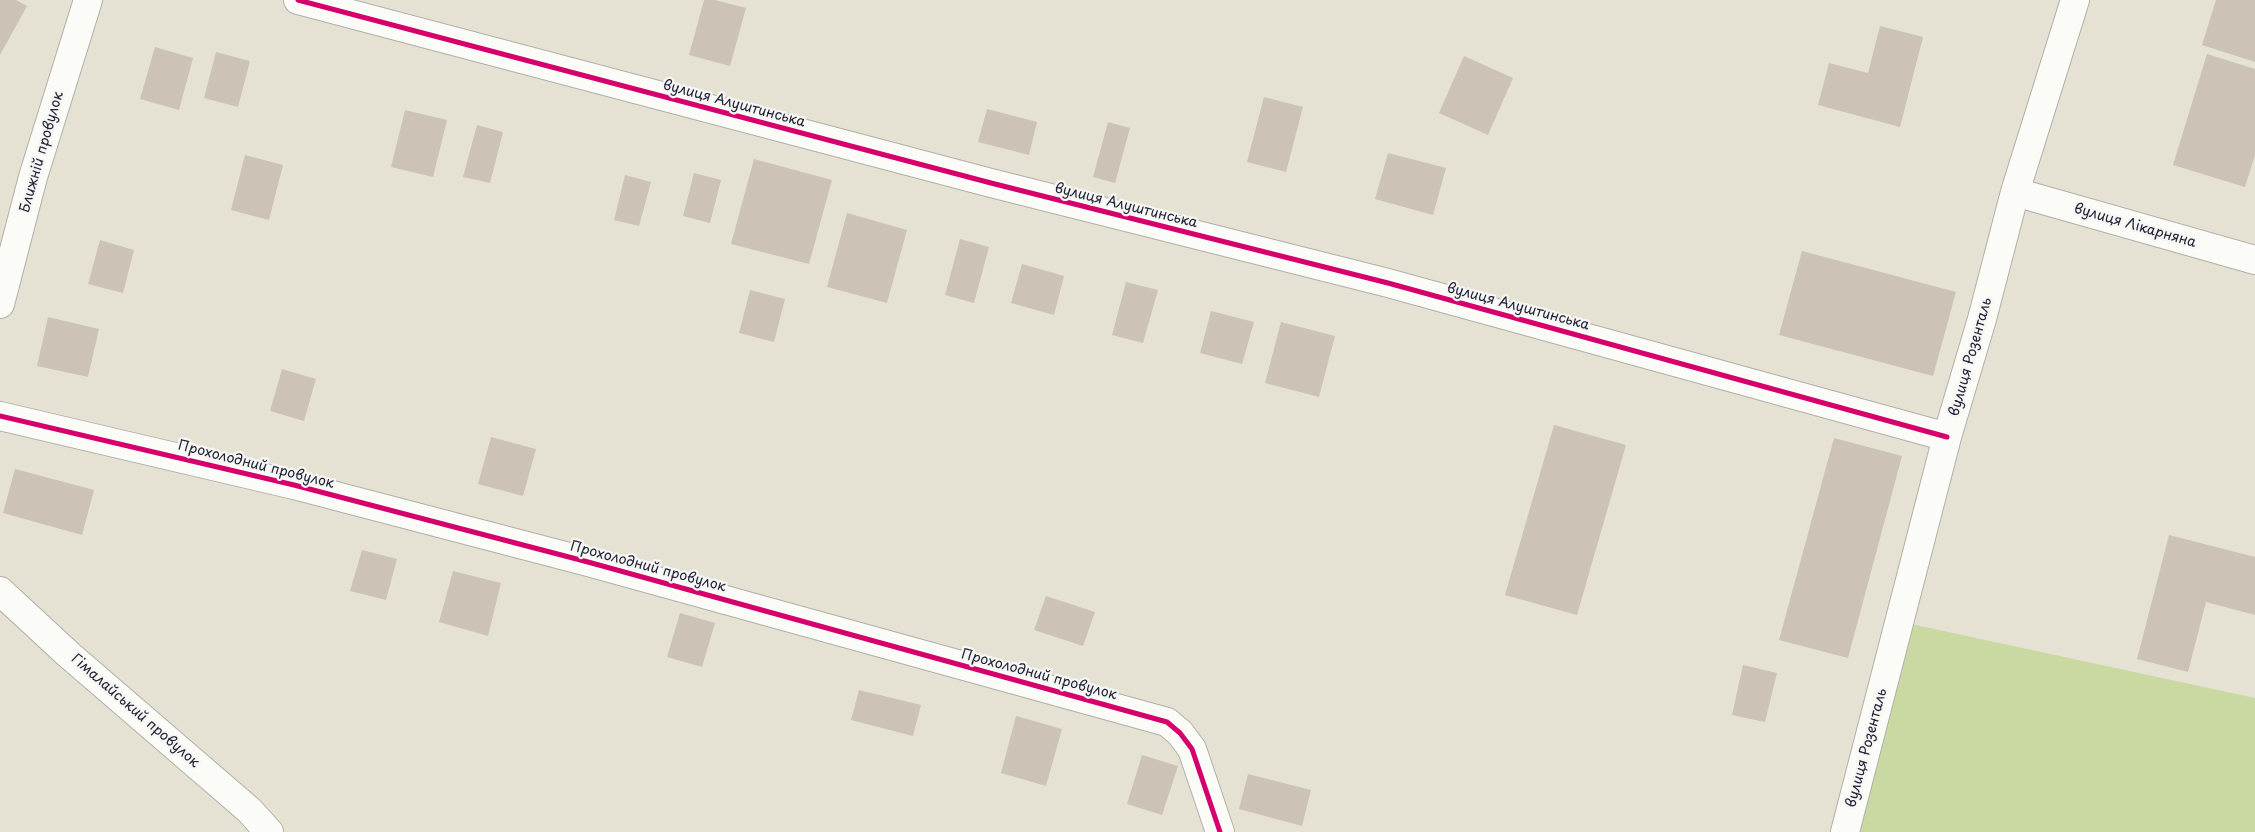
<!DOCTYPE html>
<html>
<head>
<meta charset="utf-8">
<style>
  body { margin:0 }
  canvas { display:block; background:#e5e2d3 }
</style>
</head>
<body>
<canvas width="2255" height="832"></canvas>
<script>
const ctx = document.querySelector('canvas').getContext('2d');
ctx.lineJoin = 'round';
function paint(path, color) {
  ctx.fillStyle = color;
  ctx.fill(path, 'evenodd');
}
function strokePath(path, color, width, dash) {
  ctx.strokeStyle = color;
  ctx.lineWidth = width;
  ctx.lineCap = dash ? 'butt' : 'round';
  ctx.setLineDash(dash || []);
  ctx.stroke(path);
}
function label(font, color, halo, rows, align = 'center') {
  ctx.font = font + ' "Playpen Sans",sans-serif';
  ctx.lineWidth = 4.5;
  ctx.setLineDash([]);
  ctx.textBaseline = 'middle';
  ctx.strokeStyle = halo;
  ctx.fillStyle = color;
  for (const [text, x, y, turn = 0] of rows) {
    ctx.save();
    ctx.translate(x, y);
    ctx.rotate((+turn || 0) * Math.PI / 180);
    ctx.textAlign = isNaN(turn) ? turn : align;
    if (halo) ctx.strokeText(text, 0, 0);
    ctx.fillText(text, 0, 0);
    ctx.restore();
  }
}
paint(new Path2D(`
  M1911,624L2255,698V832H1856Z`), '#cad9a2');
paint(new Path2D(`
  M0,0H16L27,6L0,55Z
  M704,0H715L746,8L730,66L689,55Z
  M2216,0H2255V62L2202,45Z
  M1880,26L1923,37L1900,127L1818,105L1829,63L1868,73Z
  M155,47L193,58L179,110L140,99Z
  M216,52L250,61L238,107L204,98Z
  M2207,54L2255,69V155L2245,187L2173,165Z
  M1464,56L1513,78L1488,135L1439,113Z
  M1264,97L1303,107L1286,172L1247,162Z
  M987,109L1037,122L1029,155L978,142Z
  M405,110L447,120L433,177L391,167Z
  M1108,122L1130,128L1115,183L1093,177Z
  M477,125L503,132L490,183L463,177Z
  M1388,153L1446,168L1433,215L1375,199Z
  M245,155L283,165L269,220L231,210Z
  M754,159L832,180L809,264L731,244Z
  M694,173L721,180L710,223L683,216Z
  M625,175L651,182L639,226L614,220Z
  M847,213L907,230L887,303L827,287Z
  M960,239L989,247L974,303L945,295Z
  M100,240L134,250L123,293L88,284Z
  M1802,251L1956,292L1933,376L1779,335Z
  M1022,264L1064,276L1054,315L1011,303Z
  M1126,282L1158,290L1143,343L1112,335Z
  M750,290L785,299L774,342L739,333Z
  M1211,311L1254,322L1242,364L1200,353Z
  M48,317L99,329L88,377L37,366Z
  M1281,322L1335,336L1319,397L1265,383Z
  M282,369L316,379L304,421L270,411Z
  M1554,425L1626,445L1577,615L1505,595Z
  M491,437L536,449L523,496L478,484Z
  M1834,438L1902,456L1848,658L1779,640Z
  M15,469L94,490L82,535L3,513Z
  M2169,535L2255,557V615L2206,602L2188,672L2137,659Z
  M362,550L397,559L386,600L350,591Z
  M453,571L501,583L488,636L439,622Z
  M1046,596L1095,612L1083,646L1034,630Z
  M680,613L715,623L702,667L667,657Z
  M1743,665L1777,673L1765,722L1732,715Z
  M859,690L921,705L913,736L851,720Z
  M1016,716L1062,729L1046,786L1001,773Z
  M1142,755L1178,766L1162,815L1127,804Z
  M1248,774L1311,790L1302,826L1239,809Z`), '#ccc2b6');
const minor = new Path2D(`
  M298,0L991,183L1388,283L1947,437
  M2015,192L2255,260
  M0,304L33,177L88,0
  M0,416L294,485L588,562L1167,722L1180,733L1192,749L1220,832
  M0,591L68,654L249,810L269,832
  M1845,832L1947,437L1982,319L2015,192L2075,0`);
strokePath(minor, '#b1afa8', 30);
strokePath(minor, '#fbfbf8', 28);
strokePath(new Path2D(`
  M298,0L991,183L1388,283L1947,437
  M0,416L294,485L588,562L1167,722L1180,733L1192,749L1220,832`), '#d6006c', 5);
label('14px', '#22223b', '#f6f6f2', [
  ["вулиця Алуштинська",734,104,15],
  ["Ближній провулок",42,152,-74],
  ["вулиця Алуштинська",1126,206,14],
  ["вулиця Лікарняна",2135,226,16],
  ["вулиця Алуштинська",1518,307,15],
  ["вулиця Розенталь",1971,357,-74],
  ["Прохолодний провулок",256,465,14],
  ["Прохолодний провулок",648,567,15],
  ["Прохолодний провулок",1039,675,15],
  ["Гімалайський провулок",135,711,41],
  ["вулиця Розенталь",1867,748,-75]
]);
</script>
</body>
</html>
